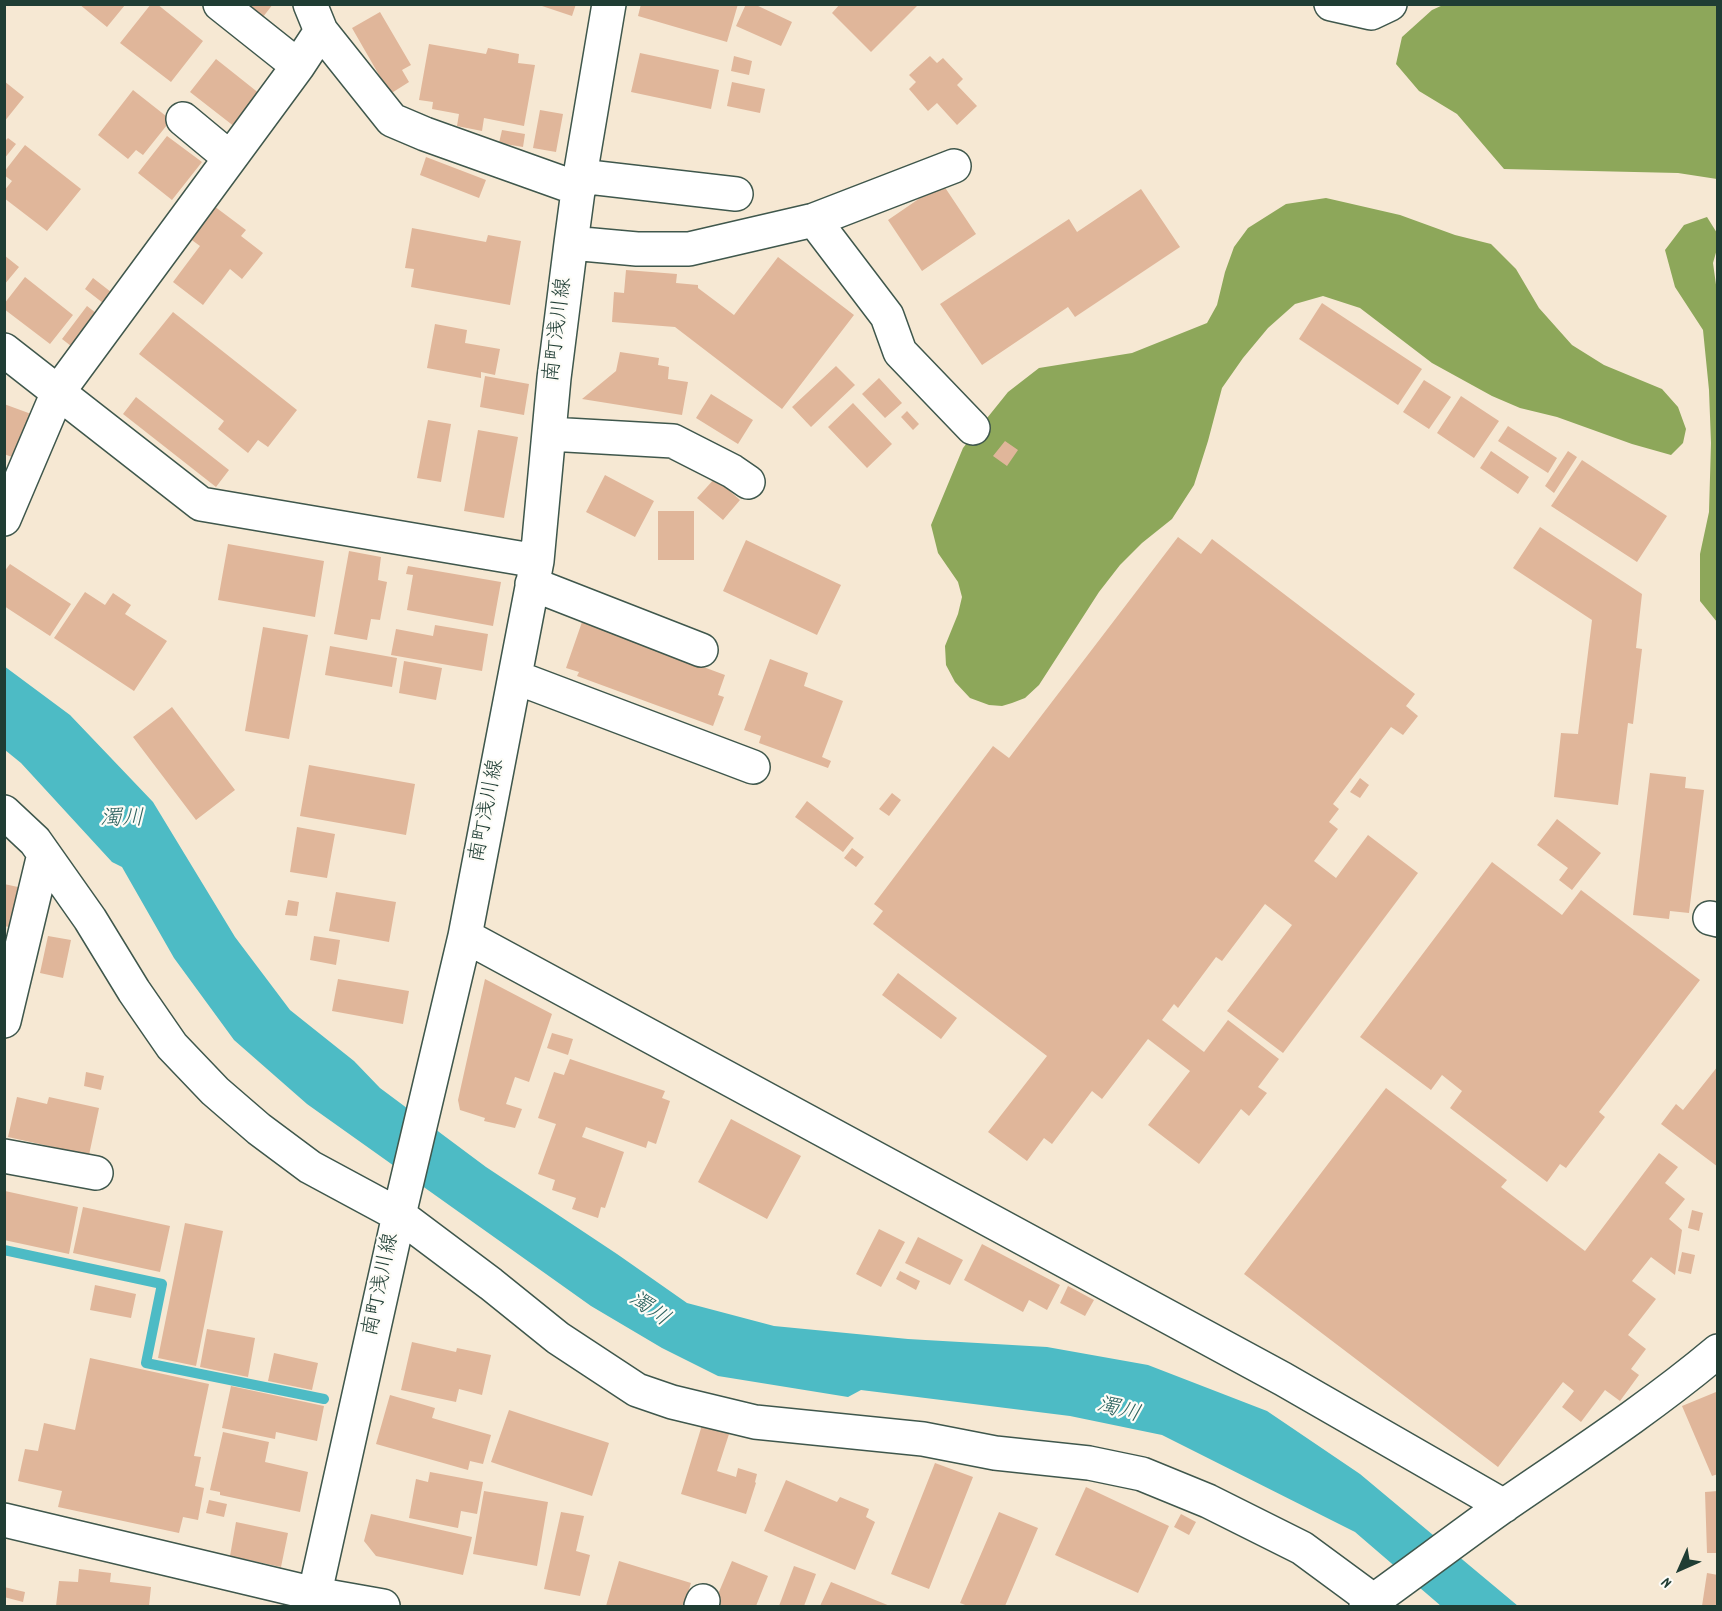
<!DOCTYPE html>
<html>
<head>
<meta charset="utf-8">
<style>
  body { margin:0 }
  #map { position:relative; width:1722px; height:1611px; overflow:hidden; background:#f6e8d3; font-family:Dekko,sans-serif }
  canvas { display:block }
  .frame { position:absolute; inset:0; border:6px solid #1f3d34; pointer-events:none }
  .north { position:absolute; left:1650px; top:1539px; width:60px; height:60px; -webkit-text-stroke:4px #fdfcf7; paint-order:stroke; rotate:225deg; font-size:16px; font-weight:700; line-height:24px; text-align:center; color:#1f3d34 }
  .north::after { content:''; display:block; margin:auto; width:21px; height:27px; background:#1f3d34; clip-path:polygon(50% 0,100% 100%,50% 72%,0 100%) }
</style>
</head>
<body>
<div id="map">
<canvas width="1722" height="1611"></canvas>
<div class="frame"></div>
<div class="north">N</div>
</div>
<script>
const ctx = document.querySelector('canvas').getContext('2d');
ctx.lineJoin = 'round';
function paint(path, color) {
  ctx.fillStyle = color;
  ctx.fill(path, 'evenodd');
}
function strokePath(path, color, width, dash) {
  ctx.strokeStyle = color;
  ctx.lineWidth = width;
  ctx.lineCap = dash ? 'butt' : 'round';
  ctx.setLineDash(dash || []);
  ctx.stroke(path);
}
function label(font, color, halo, rows, align = 'center') {
  ctx.font = font + ' Dekko,"Klee One",sans-serif';
  ctx.lineWidth = 4.5;
  ctx.setLineDash([]);
  ctx.textBaseline = 'middle';
  ctx.strokeStyle = halo;
  ctx.fillStyle = color;
  for (const [text, x, y, turn = 0] of rows) {
    ctx.save();
    ctx.translate(x, y);
    ctx.rotate((+turn || 0) * Math.PI / 180);
    ctx.textAlign = isNaN(turn) ? turn : align;
    if (halo) ctx.strokeText(text, 0, 0);
    ctx.fillText(text, 0, 0);
    ctx.restore();
  }
}
paint(new Path2D(`
  M1443,5H1717V179L1678,173L1504,169L1457,114L1419,91L1396,64L1402,37L1432,10Z
  M1326,198L1400,215L1455,235L1491,244L1516,269L1539,308L1572,345L1604,365L1662,389L1678,407L1686,429L1683,443L1671,455L1632,444L1557,417L1520,408L1492,396L1432,363L1360,308L1323,296L1295,304L1268,328L1243,358L1222,388L1208,441L1194,485L1172,519L1142,543L1120,565L1099,592L1039,685L1025,698L1012,703L1002,706L989,705L970,698L955,682L946,665L945,646L958,614L962,597L958,582L938,553L931,525L963,448L1008,392L1039,368L1132,353L1207,323L1217,305L1225,272L1234,247L1248,228L1286,204Z
  M1707,217L1717,233V249L1713,263L1718,299L1717,622L1700,601V554L1709,512L1711,443L1709,390L1703,330L1675,287L1665,250L1684,225Z`), '#8da75a');
paint(new Path2D(`
  M4,666L70,715L153,802L235,937L290,1010L354,1061L380,1088L486,1167L617,1254L687,1303L774,1326L908,1339L1047,1347L1148,1365L1267,1411L1360,1474L1518,1606H1441L1355,1532L1162,1435L1070,1416L861,1390L848,1397L718,1376L662,1348L591,1306L307,1104L234,1040L174,958L122,867L112,862L21,763L5,750Z`), '#4dbbc5');
strokePath(new Path2D(`
  M4,1250L162,1284L146,1363L324,1399`), '#4dbbc5', 10);
paint(new Path2D(`
  M79,4H123L125,5L107,27Z
  M151,4H157L203,41L171,82L120,43Z
  M247,4H273L263,17Z
  M536,4H576L572,16Z
  M641,4H738L727,42L638,16Z
  M746,4H754L792,22L781,46L736,26Z
  M840,4H919L871,52L832,13Z
  M380,12L411,65L402,70L409,82L390,94L352,28Z
  M429,44L486,54L488,48L519,54L518,63L535,65L524,126L484,118L482,131L457,126L459,114L432,109L433,102L419,100Z
  M640,53L719,70L711,109L631,92Z
  M734,56L752,61L749,75L731,71Z
  M930,56L937,63L943,58L963,79L957,85L977,106L957,125L937,103L928,111L909,89L916,82L909,75Z
  M216,59L260,94L235,127L190,92Z
  M4,81L24,97L4,122Z
  M732,82L765,89L760,113L727,106Z
  M133,90L171,120L143,155L136,150L128,159L98,135Z
  M540,110L563,114L556,152L533,148Z
  M502,130L525,134L523,147L499,143Z
  M167,136L202,162L172,200L138,173Z
  M8,138L16,144L4,159V142Z
  M25,145L81,189L47,231L4,198V191L12,181L4,175V172Z
  M426,157L486,180L479,198L420,175Z
  M942,183L976,234L922,271L888,220Z
  M1141,189L1180,247L1075,317L1068,307L982,365L940,304L1069,219L1077,232Z
  M214,206L246,230L241,236L263,253L242,279L230,269L203,305L173,282L200,246L189,238Z
  M412,228L486,242L488,235L521,241L510,305L411,287L414,269L405,268Z
  M4,255L19,267L4,285Z
  M778,257L854,315L782,409L675,327L612,322L614,292L624,293L626,270L677,274L676,283L698,285V288L734,315Z
  M25,277L73,315L50,344L4,309V304Z
  M93,278L111,292L103,303L85,289Z
  M1322,303L1422,369L1398,405L1299,339Z
  M87,306L96,313L71,346L62,339Z
  M173,312L297,410L268,447L258,440L248,453L218,429L224,421L139,354Z
  M435,324L467,330L465,343L500,349L495,375L481,372V378L427,368Z
  M620,352L659,358L658,365L669,367L668,379L688,382L682,415L582,399L616,371Z
  M836,366L855,385L811,427L792,407Z
  M485,376L529,384L524,415L480,407Z
  M879,378L902,403L885,418L862,394Z
  M1424,380L1451,397L1429,429L1403,412Z
  M711,394L753,420L738,444L696,418Z
  M1461,396L1499,421L1474,458L1437,433Z
  M136,397L229,470L216,487L123,414Z
  M853,403L892,444L867,468L828,427Z
  M4,404L34,415L17,459L4,454Z
  M907,411L919,424L913,430L901,417Z
  M428,420L451,424L441,482L417,478Z
  M1508,426L1557,458L1548,473L1498,441Z
  M478,430L518,437L504,518L464,511Z
  M1005,441L1018,450L1007,466L993,456Z
  M1491,451L1529,477L1518,494L1480,468Z
  M1568,451L1577,457L1554,493L1545,486Z
  M1582,460L1667,516L1637,562L1551,506Z
  M605,475L654,501L635,537L586,512Z
  M715,478L740,500L723,520L697,498Z
  M658,511H694V560H658Z
  M1540,527L1642,594L1636,648L1642,649L1633,724L1628,723L1618,805L1554,797L1561,733L1578,734L1592,620L1513,568Z
  M1178,537L1201,554L1212,539L1415,694L1406,706L1418,716L1403,735L1391,727L1333,804L1339,809L1329,822L1338,829L1314,861L1336,878L1368,835L1418,873L1283,1053L1227,1011L1292,925L1265,904L1222,961L1216,957L1178,1008L1174,1004L1162,1020L1204,1052L1228,1020L1279,1059L1258,1087L1267,1093L1249,1116L1241,1109L1199,1164L1148,1125L1190,1071L1148,1039L1102,1099L1092,1091L1052,1144L1044,1138L1027,1161L988,1132L1047,1056L873,924L883,911L874,904L993,746L1009,758Z
  M746,540L841,585L817,635L723,591Z
  M228,544L324,561L315,617L218,600Z
  M349,551L381,557L378,580L387,582L380,620L371,619L367,640L334,634Z
  M10,564L71,604L50,636L4,606V572Z
  M408,566L501,582L493,626L407,610L413,575L406,574Z
  M85,592L105,605L113,593L131,605L125,614L167,641L134,691L54,638Z
  M582,622L725,675L718,695L724,697L713,726L577,676L579,672L566,668Z
  M435,625L488,634L482,671L391,655L396,629L433,636Z
  M263,627L308,635L289,739L245,731Z
  M330,646L397,658L392,687L325,675Z
  M770,659L808,673L804,686L843,701L822,757L831,761L828,768L759,743L761,736L744,730Z
  M404,661L442,668L436,700L399,693Z
  M172,707L235,790L196,820L133,737Z
  M309,765L415,784L406,835L300,816Z
  M1650,773L1686,777L1685,788L1704,790L1689,913L1670,911L1669,919L1633,915Z
  M1360,778L1369,785L1360,798L1350,792Z
  M892,793L901,800L889,816L879,809Z
  M807,801L854,838L843,852L795,817Z
  M1557,819L1601,853L1572,890L1559,880L1568,868L1537,845Z
  M297,827L335,834L327,878L290,872Z
  M852,848L864,857L856,867L844,858Z
  M1492,862L1562,915L1581,890L1700,980L1599,1112L1605,1117L1566,1168L1560,1164L1547,1182L1450,1108L1462,1091L1442,1075L1431,1090L1360,1037Z
  M4,884L18,887L9,927L4,926Z
  M336,892L396,902L389,942L329,931Z
  M288,900L299,902L297,916L285,915Z
  M48,936L71,940L63,978L40,973Z
  M314,936L340,940L336,965L310,960Z
  M898,973L957,1018L941,1039L882,995Z
  M338,979L409,991L403,1024L332,1011Z
  M485,979L552,1014L529,1082L515,1077L506,1104L522,1109L515,1128L484,1121L485,1118L460,1110L458,1100Z
  M552,1033L573,1039L568,1055L547,1048Z
  M570,1059L665,1091L662,1098L670,1101L656,1144L648,1141L646,1148L586,1127L582,1137L624,1152L605,1208L601,1207L598,1218L572,1209L576,1198L552,1190L555,1180L538,1174L556,1124L538,1118L554,1072L564,1075Z
  M1718,1066V1167L1661,1124L1676,1104L1683,1110Z
  M86,1072L104,1076L101,1090L84,1086Z
  M1386,1088L1507,1180L1501,1187L1585,1251L1659,1153L1678,1167L1665,1183L1685,1199L1669,1219L1682,1230L1675,1275L1651,1257L1632,1281L1656,1299L1628,1335L1646,1349L1631,1369L1639,1375L1620,1401L1605,1390L1581,1422L1562,1407L1574,1391L1563,1382L1498,1467L1244,1274Z
  M17,1097L47,1104L49,1097L99,1108L89,1155L8,1137Z
  M731,1119L801,1156L767,1219L698,1182Z
  M5,1191L78,1207L69,1254L4,1240L6,1228H4Z
  M83,1207L170,1226L160,1272L73,1253Z
  M1692,1210L1703,1213L1699,1231L1688,1228Z
  M185,1223L223,1231L196,1366L158,1358Z
  M879,1229L905,1242L881,1287L856,1274Z
  M918,1237L963,1260L950,1285L905,1263Z
  M982,1244L1060,1285L1047,1310L1029,1300L1023,1312L964,1280Z
  M1682,1252L1695,1255L1691,1274L1678,1271Z
  M900,1271L920,1281L916,1290L896,1279Z
  M95,1285L136,1294L131,1318L90,1310Z
  M1068,1286L1094,1300L1085,1316L1060,1303Z
  M207,1329L255,1338L248,1377L200,1367Z
  M412,1342L456,1352L457,1348L491,1355L482,1395L459,1389L456,1402L401,1390Z
  M274,1353L318,1363L312,1390L268,1381Z
  M90,1358L209,1384L194,1456L201,1457L195,1486L204,1488L198,1520L183,1517L179,1533L58,1507L62,1491L18,1481L25,1449L38,1451L44,1423L75,1430Z
  M231,1386L324,1406L317,1441L276,1432L275,1439L222,1428Z
  M1716,1392L1718,1396V1474L1712,1476L1682,1406Z
  M390,1395L435,1408L432,1418L491,1435L483,1464L470,1461L468,1470L376,1444Z
  M509,1410L609,1443L592,1496L491,1462Z
  M702,1425L729,1434L717,1471L736,1477L738,1468L757,1474L755,1482L756,1483L746,1514L681,1494Z
  M223,1432L269,1442L265,1462L308,1472L300,1512L220,1495V1492L210,1490Z
  M935,1463L973,1477L929,1589L891,1574Z
  M430,1472L483,1482L477,1514L461,1511L458,1528L409,1518L416,1479L428,1482Z
  M786,1480L837,1502L840,1497L869,1509L866,1517L875,1522L855,1570L764,1531Z
  M1086,1487L1169,1526L1138,1593L1055,1555Z
  M484,1491L548,1502L537,1566L473,1554Z
  M1718,1491V1553H1707L1705,1492Z
  M209,1500L227,1504L224,1517L206,1513Z
  M561,1512L584,1516L576,1551L590,1555L580,1596L544,1589Z
  M999,1512L1038,1528L1005,1606H968L960,1603Z
  M371,1514L472,1537L463,1575L376,1556L364,1541Z
  M1181,1514L1196,1522L1189,1535L1174,1527Z
  M236,1522L288,1533L281,1567L230,1556Z
  M619,1561L691,1583L684,1606H606Z
  M732,1561L768,1576L756,1606H713Z
  M794,1566L816,1574L804,1606H779Z
  M79,1569L111,1573L110,1582L151,1587L149,1606H56L59,1581L78,1582Z
  M1707,1573L1718,1575V1606H1702Z
  M831,1582L890,1606H820Z
  M4,1587L25,1592L23,1602L4,1597Z`), '#e0b69a');
const minor = new Path2D(`
  M220,4L298,66
  M310,4L321,31L392,120L425,134L579,189
  M1331,4L1371,13L1390,4
  M183,119L230,158
  M580,176L736,194
  M814,220L887,316L900,352L973,428
  M571,243L637,249H689L814,220L954,166
  M4,350L201,504L537,561
  M549,434L673,441L732,471L748,482
  M4,519L58,392L298,66L321,31
  M532,584L701,650
  M515,677L753,767
  M4,812L35,841L90,919L134,991L172,1046L215,1091L259,1129L310,1167L399,1215L491,1284L558,1338L637,1390L672,1402L755,1422L923,1439L995,1453L1089,1463L1142,1474L1208,1501L1302,1548L1374,1601
  M1710,918L1718,920
  M465,936L1283,1379L1504,1506
  M4,1021L44,854
  M4,1156L96,1173
  M4,1520L315,1594L383,1606
  M312,1606L399,1215L465,936L537,561L554,378L571,243L580,176L609,4
  M701,1606L703,1601
  M1366,1606C1411,1574 1454,1541 1499,1509C1573,1458 1649,1409 1718,1351`);
strokePath(minor, '#3f574c', 36);
strokePath(minor, '#fff', 33);
label('21px', '#1f3d34', '#fdfcf7', [
  ["南町浅川線",560,330,-83],
  ["南町浅川線",489,811,-79],
  ["南町浅川線",383,1285,-78]
]);
label('italic 22px', '#2d6360', '#fdfcf7', [
  ["濁川",122,821],
  ["濁川",648,1311,35],
  ["濁川",1118,1412,15]
]);
</script>
</body>
</html>
